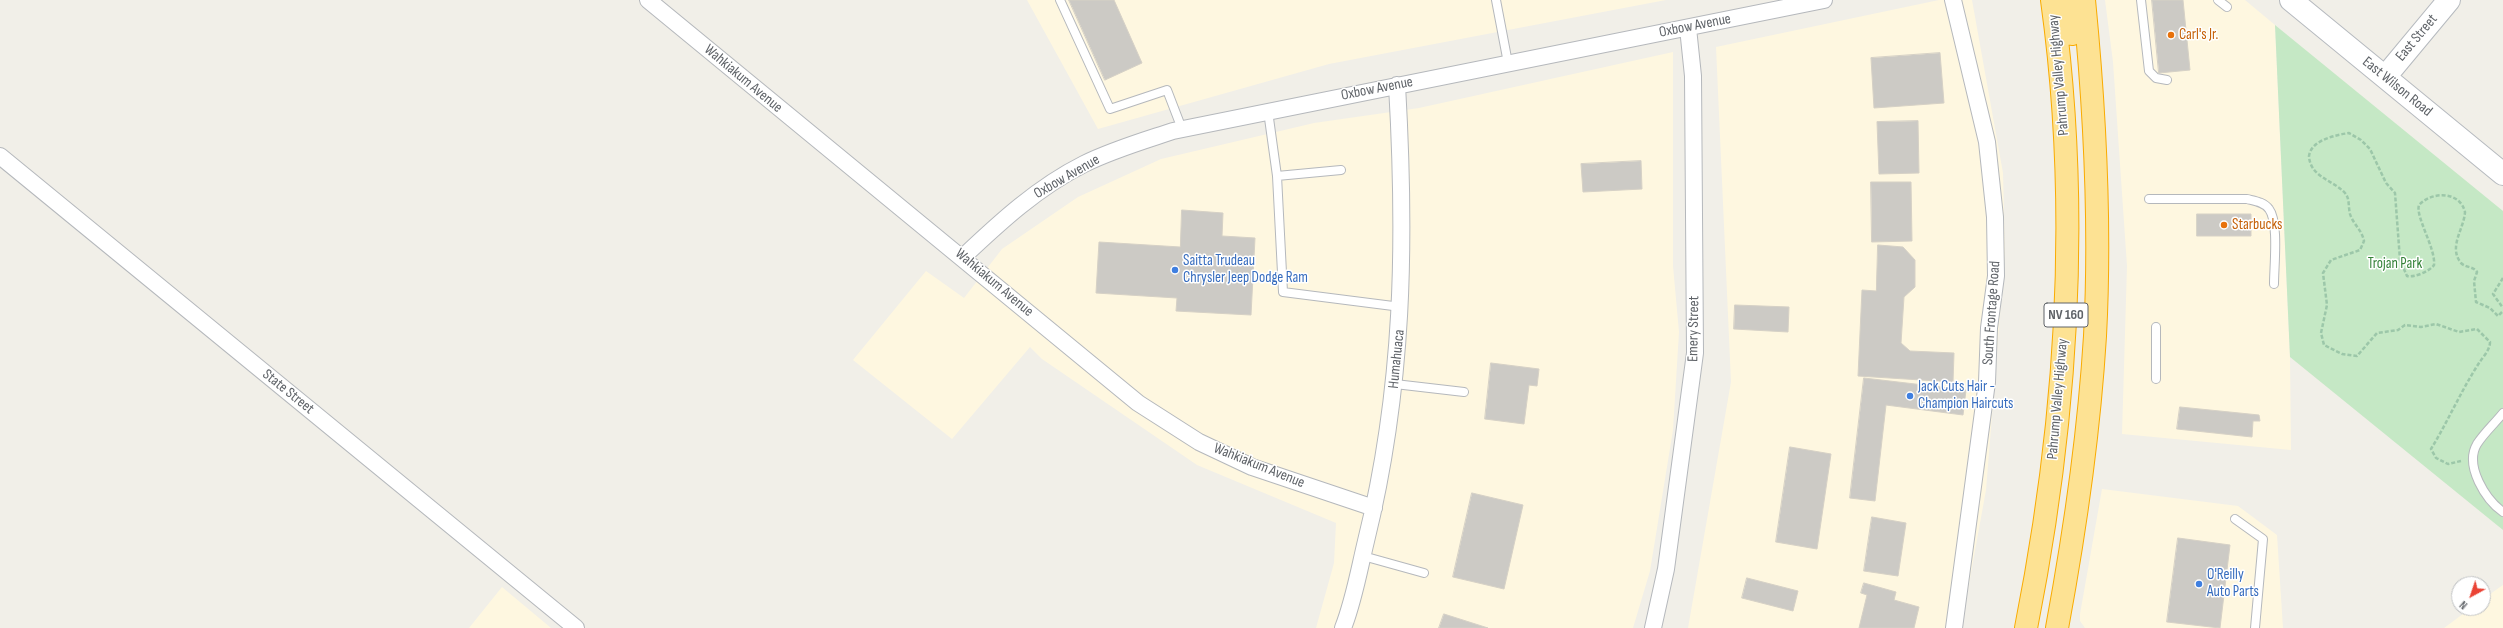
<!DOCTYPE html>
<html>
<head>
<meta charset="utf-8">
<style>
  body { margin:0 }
  #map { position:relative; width:2503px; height:628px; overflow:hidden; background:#f1efe8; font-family:"Sofia Sans Condensed",sans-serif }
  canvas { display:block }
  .north { position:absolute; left:2451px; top:576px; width:40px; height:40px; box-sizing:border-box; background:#fff; border:1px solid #bfc1c3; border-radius:50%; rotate:220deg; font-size:11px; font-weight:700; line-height:16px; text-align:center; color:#5f6368 }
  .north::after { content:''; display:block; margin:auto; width:14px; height:18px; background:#ea4335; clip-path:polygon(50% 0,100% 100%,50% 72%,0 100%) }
</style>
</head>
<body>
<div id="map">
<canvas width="2503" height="628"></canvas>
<div class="north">N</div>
</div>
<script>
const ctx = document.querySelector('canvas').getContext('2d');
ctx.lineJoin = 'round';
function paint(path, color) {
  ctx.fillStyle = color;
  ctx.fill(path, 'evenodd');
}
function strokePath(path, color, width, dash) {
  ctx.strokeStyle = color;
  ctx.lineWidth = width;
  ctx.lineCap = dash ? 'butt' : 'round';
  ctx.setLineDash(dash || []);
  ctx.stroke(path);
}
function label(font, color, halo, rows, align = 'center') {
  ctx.font = font + ' "Sofia Sans Condensed",sans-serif';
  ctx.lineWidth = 3;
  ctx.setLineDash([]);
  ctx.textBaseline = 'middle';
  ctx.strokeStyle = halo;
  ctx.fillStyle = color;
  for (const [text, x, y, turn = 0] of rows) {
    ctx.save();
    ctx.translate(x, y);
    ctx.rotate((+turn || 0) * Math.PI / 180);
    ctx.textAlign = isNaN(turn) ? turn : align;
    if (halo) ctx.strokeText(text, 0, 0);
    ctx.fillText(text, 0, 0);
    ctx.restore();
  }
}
paint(new Path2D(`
  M1027,0H1666L1329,64L1098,129Z
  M1939,0H1972L2003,173L2005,253L1986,490L1961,628H1688L1731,382L1716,47Z
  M2105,0H2245L2275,25L2290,357L2291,450L2122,434L2127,266L2113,62Z
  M1673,52V266L1679,332L1673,430L1650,571L1633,628H1316L1334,563L1336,523L1197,465L1042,359L1030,347L952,439L853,360L926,271L964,298L1002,249L1078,197L1161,159L1314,123L1419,108Z
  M2102,489L2238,506L2277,535L2283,628H2085L2080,621V614Z
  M2503,585V628H2444L2471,608H2483V599Z
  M502,587L551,628H469Z`), '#fef7e0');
paint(new Path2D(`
  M2275,25L2503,211V530L2290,357Z`), '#c5e8c5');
const building = new Path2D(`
  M1069,0H1114L1142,63L1105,80Z
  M2152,0H2183L2190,70L2159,73Z
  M1940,53L1944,103L1874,108L1871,58Z
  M1918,121L1919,173L1879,174L1877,122Z
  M1641,161L1642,189L1583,192L1581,164Z
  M1871,182H1911L1912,241L1872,242Z
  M1182,210L1223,213L1222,236L1255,238L1251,315L1176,311L1177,298L1096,293L1099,242L1180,247Z
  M2197,214H2251V236H2197Z
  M1878,245L1903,247L1915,260V287L1904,297L1901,343L1910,351L1954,353L1953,382L1858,376L1862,290L1876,291Z
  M1735,305L1789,307L1788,332L1734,329Z
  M1491,363L1539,369L1537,386L1529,385L1524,424L1485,419Z
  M1864,378L1966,390L1963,415L1886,405L1875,501L1850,498Z
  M2180,407L2259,415L2260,421H2253L2252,437L2177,429Z
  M1790,447L1831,454L1817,549L1776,542Z
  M1472,493L1523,505L1504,589L1453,577Z
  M1872,517L1906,523L1898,576L1864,571Z
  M2178,538L2230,545L2220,628L2167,622Z
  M1747,578L1798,591L1793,611L1742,598Z
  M1864,583L1896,592L1894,600L1919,607L1914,628H1859L1867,595L1861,593Z
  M1444,614L1488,628H1439Z`);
paint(building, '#cccac5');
strokePath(building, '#d6d1c6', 1);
const lane = new Path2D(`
  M1060,0L1110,109L1167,90L1182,129
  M1496,0L1508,63
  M2141,0L2149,71L2156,78L2167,80
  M2218,0L2227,7
  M1268,111L1277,176L1283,292L1401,307
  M1277,176L1341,170
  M2149,199H2247C2255,201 2264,202 2269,209C2279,222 2274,266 2274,284
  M2156,327V379
  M1395,384L1464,392
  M2503,413C2495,423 2484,433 2477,444C2464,466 2486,500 2503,512
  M2235,519L2263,539L2255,628
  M1363,556L1424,573`);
const street = new Path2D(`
  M648,0L1138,403L1199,442L1252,467L1374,508
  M1953,0L1987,142L1995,217L1996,276L1989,328L1987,382L1954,628
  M0,156L576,628
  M963,257C1000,222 1038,187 1084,164C1112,150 1143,141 1173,131L1824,0
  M1343,628C1354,600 1359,570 1366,541C1404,387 1406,242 1397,85
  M1653,628L1666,569L1695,353L1693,76L1688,28`);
const secondary = new Path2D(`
  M2291,0L2503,174
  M2385,77L2449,0`);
const highway = new Path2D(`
  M2068,0L2072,34
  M2026,628C2067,422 2081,209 2052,0
  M2057,628C2075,531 2089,434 2095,336C2101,224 2095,112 2084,0`);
strokePath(lane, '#b5b8bc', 10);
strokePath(street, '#b5b8bc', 18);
strokePath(secondary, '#b6babf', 24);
strokePath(highway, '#f9ab00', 24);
strokePath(new Path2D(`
  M2503,278L2493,294L2503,308
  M2461,461L2448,464L2436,458L2431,449C2448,421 2461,391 2479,363C2483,357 2490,350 2490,342L2477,329L2459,332L2436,324L2421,327L2405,325L2398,330L2377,333L2357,356L2342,354L2324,345L2321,333L2327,305L2323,273L2331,260L2360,250L2364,241C2362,230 2353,224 2350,214C2348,206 2350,199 2345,193C2333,180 2310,177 2309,156C2311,140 2336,135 2349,133L2361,140L2370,149L2386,183L2395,193L2400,260L2407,276C2414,278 2430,271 2434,265C2436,249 2415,216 2419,205C2432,191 2460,191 2465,212C2464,229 2448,247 2461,263C2466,268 2473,266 2477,272L2474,281L2476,302L2490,308L2498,316L2503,311`), '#9cc7a9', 2.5, [4, 2]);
strokePath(lane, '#fff', 8);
strokePath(street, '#fff', 16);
strokePath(secondary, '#fff', 22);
strokePath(highway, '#fde293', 22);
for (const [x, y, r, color] of [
  [2171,35,4,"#e8710a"],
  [2224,225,4,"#e8710a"],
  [1175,270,4,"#3f7fe0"],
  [1910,396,4,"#3f7fe0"],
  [2199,584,4,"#3f7fe0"]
]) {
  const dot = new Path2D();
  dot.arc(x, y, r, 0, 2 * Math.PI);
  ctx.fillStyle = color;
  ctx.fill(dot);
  strokePath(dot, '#fff', 1.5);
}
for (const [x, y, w] of [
  [2066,315,44]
]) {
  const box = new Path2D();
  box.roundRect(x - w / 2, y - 12, w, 24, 3);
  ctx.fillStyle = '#fff';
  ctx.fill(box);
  strokePath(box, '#5f6368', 1);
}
label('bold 14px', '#5f6368', null, [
  ["NV 160",2066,315]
]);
label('15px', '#5f6368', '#fff', [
  ["Oxbow Avenue",1695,26,-11],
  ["East Street",2417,38,-50],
  ["Pahrump Valley Highway",2059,75,-95],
  ["Wahkiakum Avenue",743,79,40],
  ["East Wilson Road",2397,87,39],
  ["Oxbow Avenue",1377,89,-11],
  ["Oxbow Avenue",1067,177,-30],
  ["Wahkiakum Avenue",994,283,40],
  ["South Frontage Road",1992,313,-86],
  ["Emery Street",1694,329,-89],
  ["Humahuaca",1397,359,-84],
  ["State Street",288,392,39],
  ["Pahrump Valley Highway",2058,399,-85],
  ["Wahkiakum Avenue",1259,466,22]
]);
label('15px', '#c56008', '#fff', [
  ["Carl's Jr.",2179,35],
  ["Starbucks",2232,225]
], 'left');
label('15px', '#366cbe', '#fff', [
  ["Saitta Trudeau",1183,261],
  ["Chrysler Jeep Dodge Ram",1183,278],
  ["Jack Cuts Hair -",1918,387],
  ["Champion Haircuts",1918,404],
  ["O'Reilly",2207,575],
  ["Auto Parts",2207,592]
], 'left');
label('15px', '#348238', '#fff', [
  ["Trojan Park",2395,264]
]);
</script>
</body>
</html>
